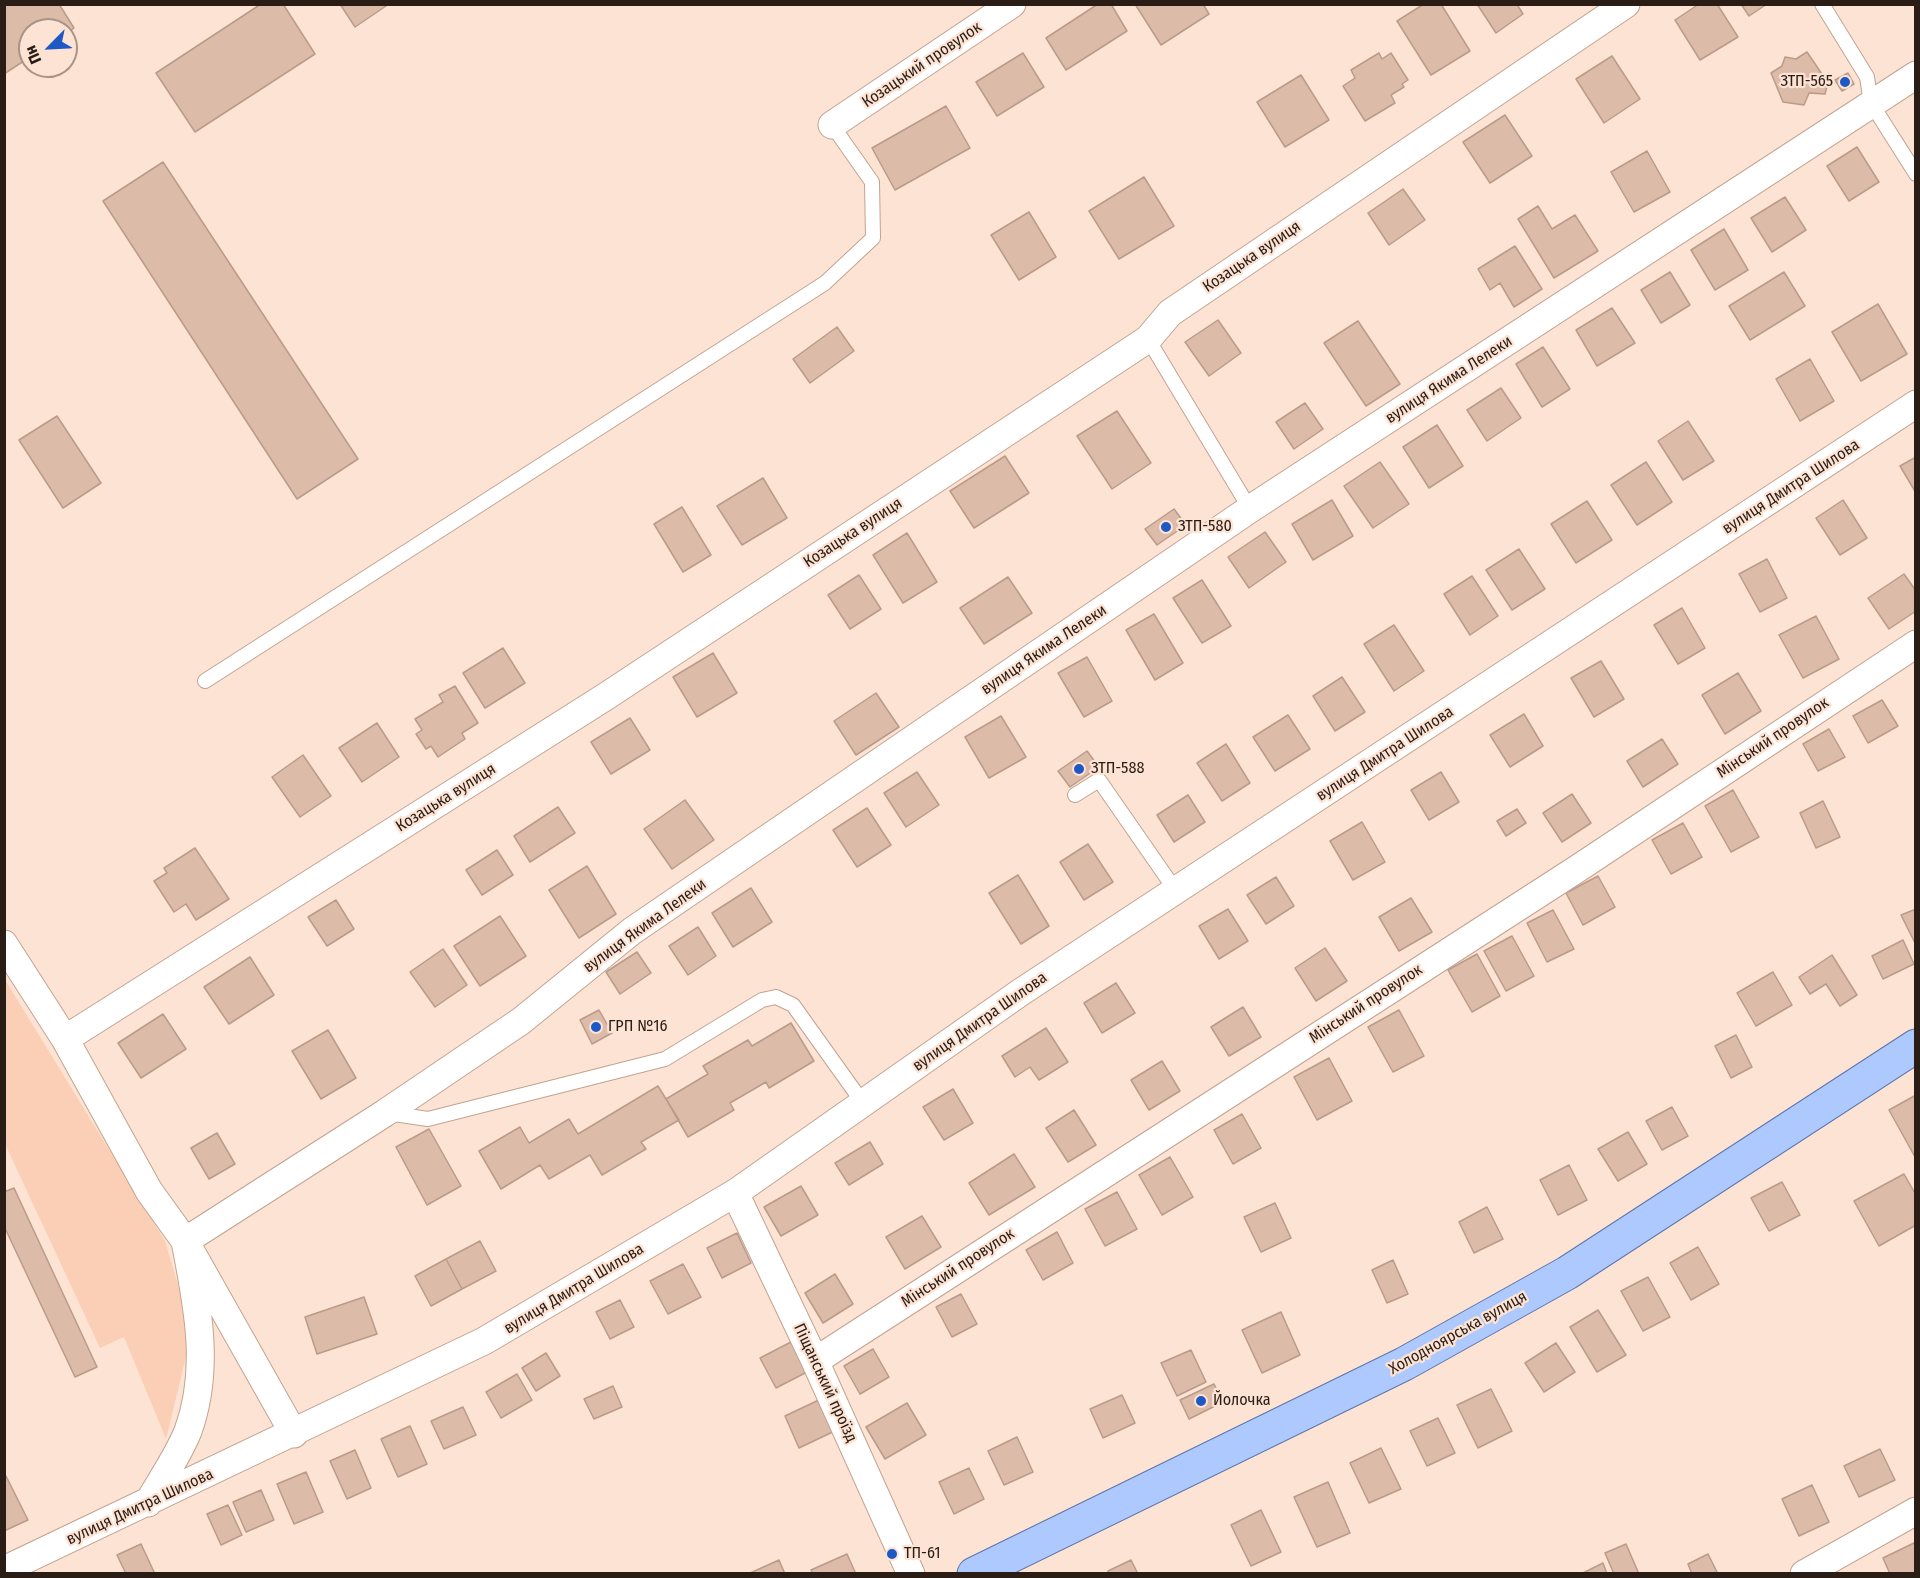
<!DOCTYPE html>
<html>
<head>
<meta charset="utf-8">
<style>
  body { margin:0 }
  #map { position:relative; width:1920px; height:1578px; overflow:hidden; background:#fde3d3; font-family:"Fira Sans Condensed",sans-serif }
  canvas { display:block }
  .frame { position:absolute; inset:0; border:6px solid #291d16; pointer-events:none }
  .north { position:absolute; left:18px; top:18px; width:60px; height:60px; box-sizing:border-box; background:#fde3d3; border:2px solid #a89487; border-radius:50%; rotate:246deg; font-size:16px; font-weight:700; line-height:24px; text-align:center; color:#291d16 }
  .north::after { content:''; display:block; margin:auto; width:21px; height:27px; background:#1e58c4; clip-path:polygon(50% 0,100% 100%,50% 72%,0 100%) }
</style>
</head>
<body>
<div id="map">
<canvas width="1920" height="1578"></canvas>
<div class="frame"></div>
<div class="north">Пн</div>
</div>
<script>
const ctx = document.querySelector('canvas').getContext('2d');
ctx.lineJoin = 'round';
function paint(path, color) {
  ctx.fillStyle = color;
  ctx.fill(path, 'evenodd');
}
function strokePath(path, color, width, dash) {
  ctx.strokeStyle = color;
  ctx.lineWidth = width;
  ctx.lineCap = dash ? 'butt' : 'round';
  ctx.setLineDash(dash || []);
  ctx.stroke(path);
}
function label(font, color, halo, rows, align = 'center') {
  ctx.font = font + ' "Fira Sans Condensed",sans-serif';
  ctx.lineWidth = 4.5;
  ctx.setLineDash([]);
  ctx.textBaseline = 'middle';
  ctx.strokeStyle = halo;
  ctx.fillStyle = color;
  for (const [text, x, y, turn = 0] of rows) {
    ctx.save();
    ctx.translate(x, y);
    ctx.rotate((+turn || 0) * Math.PI / 180);
    ctx.textAlign = isNaN(turn) ? turn : align;
    if (halo) ctx.strokeText(text, 0, 0);
    ctx.fillText(text, 0, 0);
    ctx.restore();
  }
}
paint(new Path2D(`
  M4,978L165,1241L192,1332L166,1439L124,1337L100,1348L5,1144Z`), '#fbcfb5');
const building = new Path2D(`
  M4,4H59L74,28L66,34V30H30V57L4,74Z
  M261,4H283L315,54L195,132L156,73Z
  M340,4H389L355,27Z
  M1098,4H1111L1127,31L1066,70L1046,38Z
  M1135,4H1203L1209,14L1161,45Z
  M1424,4H1441L1470,51L1431,75L1397,21Z
  M1477,4H1520L1518,6L1523,14L1496,33Z
  M1699,4H1717L1738,37L1700,60L1675,20Z
  M1741,4H1767L1749,16Z
  M1807,52L1828,83L1825,94L1809,93L1804,105L1783,102L1771,73L1782,66L1785,57L1796,59Z
  M1023,53L1044,87L997,116L976,82Z
  M1379,53L1382,59L1391,53L1408,80L1402,84L1404,87L1391,95L1395,103L1365,121L1343,86L1355,78L1351,70Z
  M1612,56L1640,99L1604,123L1576,79Z
  M1848,73L1854,84L1842,91L1835,80Z
  M1301,75L1329,120L1285,147L1257,102Z
  M946,106L970,148L895,190L872,148Z
  M1505,115L1532,156L1490,183L1463,142Z
  M1857,147L1879,182L1849,201L1827,166Z
  M1647,151L1670,192L1634,212L1611,172Z
  M163,162L358,459L297,499L103,201Z
  M1144,177L1174,226L1119,259L1089,211Z
  M1403,189L1425,220L1389,245L1368,213Z
  M1785,197L1806,230L1772,252L1751,218Z
  M1538,206L1552,229L1575,215L1598,251L1554,278L1518,219Z
  M1029,212L1056,257L1019,280L991,235Z
  M1724,229L1748,270L1715,290L1691,250Z
  M1515,246L1542,289L1514,307L1500,283L1490,290L1478,269Z
  M1670,272L1690,305L1661,323L1641,290Z
  M1784,272L1805,306L1750,340L1729,306Z
  M1878,304L1907,354L1861,381L1832,332Z
  M1612,308L1635,343L1597,366L1576,330Z
  M1218,320L1241,353L1209,376L1185,342Z
  M1358,321L1400,384L1366,406L1324,343Z
  M837,327L854,351L810,383L793,359Z
  M1543,347L1570,389L1542,407L1516,364Z
  M1810,359L1834,401L1800,421L1776,379Z
  M1501,388L1521,418L1487,441L1467,410Z
  M1305,403L1323,429L1294,449L1276,422Z
  M1117,411L1151,463L1112,489L1077,436Z
  M57,416L101,483L63,508L19,440Z
  M1688,421L1714,461L1683,480L1658,441Z
  M1437,425L1463,466L1429,488L1403,447Z
  M1005,456L1029,493L974,528L950,491Z
  M1916,457V493L1900,466Z
  M1380,462L1409,504L1373,528L1344,486Z
  M1646,462L1672,502L1637,525L1611,485Z
  M763,478L787,518L742,545L717,506Z
  M1332,500L1353,536L1313,560L1292,524Z
  M1843,500L1867,538L1840,555L1816,518Z
  M1587,501L1612,540L1576,563L1551,524Z
  M682,507L711,555L683,572L654,524Z
  M1174,509L1186,525L1157,545L1145,529Z
  M1265,532L1286,562L1249,588L1228,557Z
  M907,533L937,582L903,603L873,555Z
  M1519,549L1545,589L1512,610L1486,570Z
  M1767,559L1787,598L1760,612L1739,574Z
  M1904,574L1916,591V611L1889,629L1868,598Z
  M859,575L881,609L850,629L828,595Z
  M1472,576L1498,616L1470,635L1444,594Z
  M1008,577L1032,613L984,644L960,608Z
  M1202,580L1231,626L1202,643L1173,598Z
  M1682,608L1705,648L1678,664L1654,625Z
  M1154,614L1183,663L1155,680L1126,630Z
  M1816,616L1839,659L1803,678L1779,635Z
  M1394,625L1424,671L1394,691L1364,644Z
  M503,648L525,683L485,708L463,673Z
  M713,653L737,693L697,717L673,677Z
  M1087,657L1112,701L1084,717L1058,673Z
  M1601,661L1624,699L1594,717L1571,678Z
  M1738,673L1761,711L1725,734L1702,695Z
  M1342,677L1365,712L1335,731L1313,696Z
  M455,686L478,723L462,733L465,739L438,757L431,746L426,749L416,734L422,730L415,719L443,702L439,695Z
  M876,693L899,727L856,755L834,721Z
  M1882,700L1898,726L1868,743L1853,716Z
  M1524,714L1543,746L1510,767L1490,735Z
  M1288,715L1310,749L1275,771L1253,737Z
  M1001,716L1026,757L989,778L965,737Z
  M630,718L650,750L611,774L591,742Z
  M377,723L399,757L362,782L339,748Z
  M1829,729L1845,757L1818,771L1803,744Z
  M1662,739L1678,764L1643,787L1627,761Z
  M1226,744L1250,783L1222,801L1197,763Z
  M1087,751L1099,767L1070,787L1058,771Z
  M303,755L331,796L300,817L272,777Z
  M917,772L939,805L906,827L884,793Z
  M1441,772L1459,802L1429,820L1411,790Z
  M1733,790L1759,837L1731,852L1705,806Z
  M1572,794L1591,823L1562,842L1543,813Z
  M1188,795L1205,822L1174,842L1157,815Z
  M685,800L714,840L672,869L644,829Z
  M1823,801L1840,837L1816,848L1800,813Z
  M558,807L575,833L530,862L514,836Z
  M867,808L891,845L857,867L833,830Z
  M1517,809L1526,823L1506,836L1497,821Z
  M1362,822L1385,862L1353,880L1330,841Z
  M1683,823L1702,857L1671,874L1652,840Z
  M1088,844L1113,882L1084,900L1060,862Z
  M195,848L229,899L196,920L186,904L174,912L154,881L167,873L164,868Z
  M497,850L513,875L482,895L466,870Z
  M587,866L616,914L579,938L549,890Z
  M1018,875L1049,926L1021,944L989,893Z
  M1598,876L1615,907L1583,925L1566,893Z
  M1276,877L1294,906L1266,924L1247,895Z
  M751,888L772,922L733,947L712,913Z
  M1411,898L1432,932L1399,951L1379,917Z
  M336,900L354,929L327,946L308,917Z
  M1228,909L1248,941L1219,959L1199,926Z
  M1916,909V945L1901,915Z
  M1553,910L1574,949L1547,962L1527,923Z
  M500,916L526,956L480,986L454,946Z
  M698,927L716,956L688,975L669,946Z
  M1512,936L1534,976L1506,991L1484,951Z
  M1903,940L1914,964L1883,979L1872,956Z
  M1325,948L1347,981L1316,1001L1295,968Z
  M443,949L467,985L435,1007L410,972Z
  M637,952L651,973L620,994L606,972Z
  M1477,954L1500,996L1472,1012L1448,970Z
  M1832,955L1857,995L1840,1006L1826,984L1810,994L1799,977Z
  M250,957L274,995L229,1024L204,987Z
  M1773,972L1792,1005L1756,1026L1737,993Z
  M1116,983L1135,1013L1102,1033L1084,1003Z
  M1243,1007L1261,1037L1229,1056L1211,1027Z
  M599,1010L612,1033L592,1044L580,1020Z
  M1399,1010L1424,1056L1393,1072L1368,1027Z
  M163,1014L186,1049L141,1078L118,1043Z
  M791,1023L814,1061L769,1088L766,1082L730,1103L734,1110L688,1137L666,1099L708,1074L703,1066L748,1040L752,1046Z
  M1046,1028L1068,1062L1039,1080L1030,1067L1015,1077L1002,1056Z
  M328,1030L356,1078L321,1099L292,1051Z
  M1736,1035L1752,1067L1731,1078L1715,1046Z
  M1329,1058L1352,1101L1317,1120L1294,1077Z
  M1162,1061L1180,1091L1149,1110L1131,1080Z
  M658,1086L679,1120L641,1142L646,1149L602,1175L590,1155L549,1179L540,1165L501,1189L479,1151L520,1127L529,1143L569,1119L578,1134Z
  M953,1089L973,1123L944,1140L923,1107Z
  M1916,1095V1157H1915L1889,1110Z
  M1672,1107L1688,1136L1662,1150L1646,1121Z
  M1074,1110L1096,1145L1068,1162L1046,1128Z
  M1242,1114L1261,1148L1233,1164L1214,1130Z
  M429,1129L461,1186L427,1205L396,1147Z
  M1628,1132L1647,1164L1618,1181L1598,1149Z
  M217,1133L235,1164L209,1179L191,1148Z
  M870,1142L883,1164L849,1185L835,1163Z
  M1014,1154L1035,1187L989,1215L969,1183Z
  M1170,1157L1193,1197L1162,1215L1139,1175Z
  M1569,1165L1587,1200L1558,1215L1540,1180Z
  M1904,1174L1916,1195V1225L1879,1246L1854,1201Z
  M1782,1182L1800,1215L1769,1231L1751,1198Z
  M801,1186L818,1215L781,1236L764,1207Z
  M14,1188L97,1367L75,1377L4,1226V1192Z
  M1117,1192L1137,1229L1105,1246L1085,1209Z
  M1275,1203L1291,1238L1261,1252L1244,1217Z
  M1487,1207L1503,1239L1474,1253L1459,1222Z
  M922,1216L941,1247L905,1269L886,1237Z
  M1057,1232L1073,1263L1043,1280L1026,1250Z
  M737,1233L751,1263L722,1278L707,1248Z
  M480,1241L496,1271L462,1289L446,1259Z
  M1698,1247L1719,1284L1691,1300L1670,1263Z
  M446,1259L462,1289L431,1306L415,1276Z
  M1393,1260L1408,1294L1387,1303L1372,1270Z
  M683,1264L701,1297L668,1314L650,1281Z
  M835,1274L853,1304L823,1323L805,1293Z
  M1648,1277L1670,1317L1643,1331L1621,1291Z
  M961,1294L977,1324L952,1337L936,1307Z
  M364,1297L377,1334L317,1354L305,1317Z
  M620,1300L634,1327L610,1339L596,1312Z
  M1598,1310L1626,1355L1597,1372L1570,1327Z
  M1281,1312L1300,1355L1262,1373L1242,1330Z
  M791,1342L807,1372L776,1388L760,1358Z
  M1556,1343L1575,1372L1544,1392L1525,1363Z
  M873,1349L889,1377L860,1394L844,1366Z
  M1191,1350L1206,1382L1177,1396L1161,1363Z
  M546,1353L560,1376L536,1391L522,1368Z
  M517,1374L532,1400L501,1418L486,1392Z
  M1214,1384L1223,1402L1189,1419L1180,1400Z
  M613,1386L622,1407L594,1419L584,1399Z
  M1491,1389L1512,1431L1478,1448L1457,1405Z
  M1122,1395L1135,1423L1103,1438L1090,1409Z
  M823,1398L839,1429L799,1448L785,1416Z
  M907,1403L926,1435L885,1459L866,1427Z
  M463,1407L476,1435L444,1449L431,1421Z
  M1438,1418L1455,1453L1427,1466L1410,1431Z
  M410,1426L427,1464L398,1477L381,1439Z
  M1017,1437L1033,1472L1004,1485L988,1451Z
  M1381,1448L1401,1489L1369,1503L1350,1463Z
  M1880,1449L1895,1480L1859,1497L1844,1466Z
  M355,1450L371,1488L347,1499L330,1461Z
  M969,1468L984,1499L954,1514L939,1482Z
  M306,1472L323,1512L294,1524L277,1484Z
  M6,1476L28,1520L4,1531V1477Z
  M1328,1482L1350,1533L1317,1547L1294,1497Z
  M1812,1485L1829,1522L1799,1536L1782,1499Z
  M261,1490L274,1520L246,1532L233,1502Z
  M228,1505L242,1535L221,1545L207,1514Z
  M1261,1510L1281,1552L1251,1566L1231,1525Z
  M1916,1542V1574H1890L1883,1558Z
  M141,1544L155,1574H126L117,1555Z
  M1626,1544L1639,1574H1614L1605,1553Z
  M847,1554L856,1574H813L811,1570Z
  M1708,1554L1718,1574H1692L1688,1564Z
  M779,1560L785,1574H748Z
  M1131,1560L1138,1574H1109L1108,1571Z
  M1603,1563L1607,1574H1581Z`);
paint(building, '#dcbca8');
strokePath(building, '#ba9b89', 1.5);
const service = new Path2D(`
  M1822,4L1867,77L1871,103L1916,174
  M1148,339L1250,509
  M205,681L825,283L873,238L872,182L832,125
  M1075,795L1099,780L1176,891
  M387,1113L428,1119L665,1059L762,1000L776,997L793,1005L863,1103`);
const minor = new Path2D(`
  M832,125L1012,4
  M4,944L65,1039L149,1191L185,1241L294,1434
  M65,1039L605,697L1148,339L1170,313L1626,4
  M735,1193L815,1361L911,1574
  M815,1361L1577,869L1916,644
  M148,1503C161,1480 178,1456 188,1431C211,1368 197,1304 185,1241L385,1113L521,1021L632,931L1250,509L1916,75
  M4,1570L484,1341L735,1193L1021,992L1916,404
  M1804,1574L1916,1511`);
const primary = new Path2D(`
  M974,1574L1404,1364L1567,1273L1916,1046`);
strokePath(service, '#c2a390', 16);
strokePath(minor, '#c2a390', 29);
strokePath(primary, '#5b75ac', 35);
strokePath(service, '#fff', 14);
strokePath(minor, '#fff', 27);
strokePath(primary, '#adc9fd', 33);
for (const [x, y, r, color] of [
  [1845,82,6,"#1e58c4"],
  [1166,527,6,"#1e58c4"],
  [1079,769,6,"#1e58c4"],
  [596,1027,6,"#1e58c4"],
  [1201,1401,6,"#1e58c4"],
  [892,1554,6,"#1e58c4"]
]) {
  const dot = new Path2D();
  dot.arc(x, y, r, 0, 2 * Math.PI);
  ctx.fillStyle = color;
  ctx.fill(dot);
  strokePath(dot, '#fde3d3', 2);
}
label('16px', '#291d16', '#fde3d3', [
  ["Козацький провулок",922,65,-34],
  ["Козацька вулиця",1252,257,-34],
  ["вулиця Якима Лелеки",1449,380,-33],
  ["вулиця Дмитра Шилова",1791,487,-33],
  ["Козацька вулиця",853,533,-33],
  ["вулиця Якима Лелеки",1044,650,-34],
  ["Мінський провулок",1773,738,-34],
  ["вулиця Дмитра Шилова",1385,754,-33],
  ["Козацька вулиця",446,798,-32],
  ["вулиця Якима Лелеки",645,926,-36],
  ["Мінський провулок",1366,1004,-33],
  ["вулиця Дмитра Шилова",980,1022,-35],
  ["Мінський провулок",958,1268,-33],
  ["вулиця Дмитра Шилова",574,1289,-31],
  ["Холодноярська вулиця",1458,1333,-29],
  ["Піщанський проїзд",825,1383,65],
  ["вулиця Дмитра Шилова",140,1507,-25]
]);
label('16px', '#291d16', '#fde3d3', [
  ["ЗТП-565",1833,82,"right"],
  ["ЗТП-580",1178,527],
  ["ЗТП-588",1091,769],
  ["ГРП №16",608,1027],
  ["Йолочка",1213,1401],
  ["ТП-61",904,1554]
], 'left');
</script>
</body>
</html>
